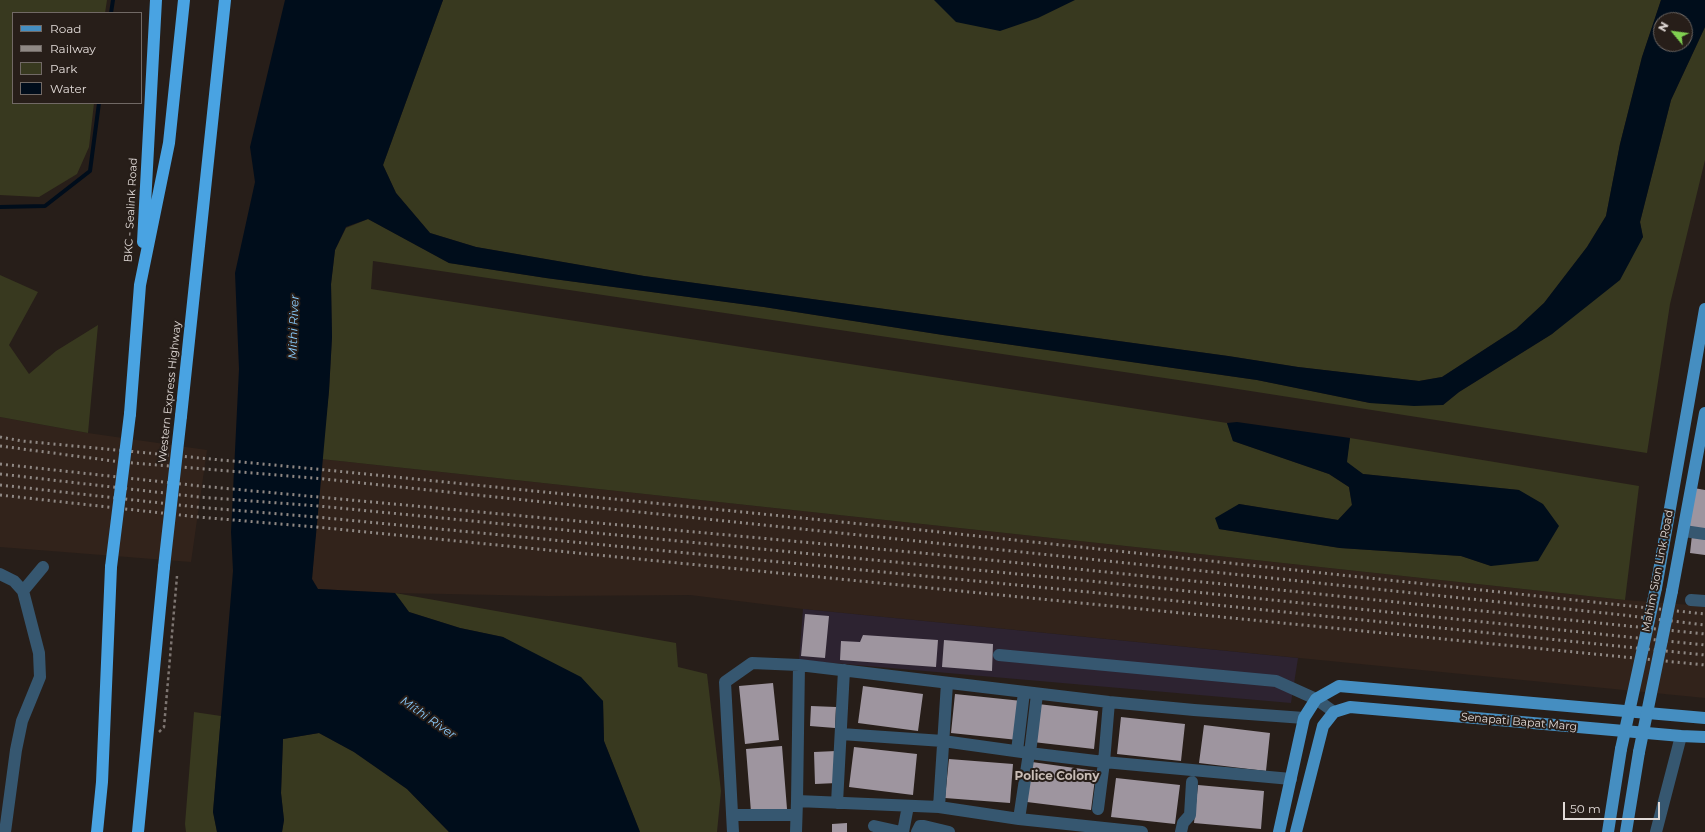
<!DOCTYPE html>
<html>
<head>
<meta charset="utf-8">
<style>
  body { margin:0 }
  #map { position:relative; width:1705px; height:832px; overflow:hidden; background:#271e19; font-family:Montserrat,sans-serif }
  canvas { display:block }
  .legend { position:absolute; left:12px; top:12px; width:130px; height:92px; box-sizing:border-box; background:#271e19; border:1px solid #716965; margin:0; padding:5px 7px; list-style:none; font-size:12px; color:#e1dad7 }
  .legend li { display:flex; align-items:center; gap:8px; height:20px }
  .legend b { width:20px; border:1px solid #716965 }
  .north { position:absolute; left:1653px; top:12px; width:40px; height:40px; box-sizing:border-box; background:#271e19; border:1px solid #716965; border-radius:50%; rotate:299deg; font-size:11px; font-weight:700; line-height:16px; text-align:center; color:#e1dad7 }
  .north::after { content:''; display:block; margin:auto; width:14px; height:18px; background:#80d051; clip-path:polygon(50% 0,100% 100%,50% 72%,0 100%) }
  .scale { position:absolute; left:1563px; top:802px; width:97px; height:18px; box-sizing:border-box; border:2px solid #e1dad7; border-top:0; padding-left:5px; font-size:12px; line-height:14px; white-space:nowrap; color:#e1dad7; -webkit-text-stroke:3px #271e19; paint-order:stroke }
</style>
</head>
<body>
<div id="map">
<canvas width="1705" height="832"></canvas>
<ul class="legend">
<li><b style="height:5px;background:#458ec1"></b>Road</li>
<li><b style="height:5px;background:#8f8884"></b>Railway</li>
<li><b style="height:11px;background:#38391f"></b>Park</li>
<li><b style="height:11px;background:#000d1b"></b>Water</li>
</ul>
<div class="north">N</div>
<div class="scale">50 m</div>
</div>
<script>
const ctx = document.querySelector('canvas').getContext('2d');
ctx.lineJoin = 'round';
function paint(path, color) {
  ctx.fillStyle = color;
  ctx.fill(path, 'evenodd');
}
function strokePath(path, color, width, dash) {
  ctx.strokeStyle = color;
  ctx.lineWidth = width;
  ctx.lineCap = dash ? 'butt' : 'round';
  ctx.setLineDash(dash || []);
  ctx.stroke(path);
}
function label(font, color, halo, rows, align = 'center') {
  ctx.font = font + ' Montserrat,sans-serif';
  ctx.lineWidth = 4;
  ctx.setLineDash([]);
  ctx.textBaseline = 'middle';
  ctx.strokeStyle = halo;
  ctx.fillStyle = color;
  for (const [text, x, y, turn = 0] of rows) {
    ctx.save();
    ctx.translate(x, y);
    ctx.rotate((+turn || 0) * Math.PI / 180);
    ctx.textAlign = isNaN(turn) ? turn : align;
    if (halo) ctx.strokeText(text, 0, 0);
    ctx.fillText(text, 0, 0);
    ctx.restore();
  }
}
paint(new Path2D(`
  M0,417L88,433L207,450L191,562L0,547Z
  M321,459L1625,600L1705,606V698L803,609L690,595L548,596L395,593L318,589L312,579Z`), '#32231b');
paint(new Path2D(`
  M803,609L1298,658L1291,703L799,660Z`), '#2d2331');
paint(new Path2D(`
  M0,0H107L105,13H13V103H94L89,147L77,174L39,197L0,195Z
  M443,0H1661L1642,57L1620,144L1606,216L1587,247L1544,303L1516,329L1442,377L1419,381L1298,367L1228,356L644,276L476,247L430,233L396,193L383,165Z
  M1705,27V160L1670,304L1647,453L1212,385L373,261L371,289L1227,423L1233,441L1329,474L1349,487L1352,505L1338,520L1239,504L1219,529L1340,548L1461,556L1491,566L1519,490L1363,474L1346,463L1350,438L1639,486L1625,600L321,459L329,391L332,337L331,284L335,250L346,228L368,219L449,263L546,278L764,307L943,335L1257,380L1370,403L1443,405L1459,392L1552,334L1643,237L1640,222L1671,100Z
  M0,275L38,292L9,345L29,374L56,351L98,325L88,433L0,417Z
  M395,593L676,643L678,667L707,674L721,791L717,832H640L604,741L603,701L503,637L460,628L409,612Z
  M194,712L221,716L213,812L217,832H186L185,824Z
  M319,733L354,752L407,789L449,832H282L284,820L281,793L283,739Z`), '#38391f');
paint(new Path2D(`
  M285,0H443L383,165L396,193L430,233L476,247L644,276L1228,356L1298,367L1419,381L1442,377L1516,329L1544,303L1587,247L1606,216L1620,144L1642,57L1661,0H1705V27L1671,100L1640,222L1643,237L1620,280L1552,334L1459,392L1443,405L1414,406L1370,403L1257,380L943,335L764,307L546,278L449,263L368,219L346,227L335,250L331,284L332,337L329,391L312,579L318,589L395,593L409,612L460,628L503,637L581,677L603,701L604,741L640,832H449L407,789L354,752L319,733L283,739L281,793L284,820L282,832H217L213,812L233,571L231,532L239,369L235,273L255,182L250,147ZM1661,20H1685V44H1661Z
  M934,0H1075L1038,18L1000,31L956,22Z
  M1237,422L1350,438L1347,462L1363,474L1519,490L1543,504L1559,526L1538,561L1491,566L1461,556L1340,548L1219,529L1215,518L1239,504L1338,520L1352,505L1349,487L1329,474L1233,441L1227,423Z`), '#000d1b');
strokePath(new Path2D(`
  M111,13L113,0
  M0,207L45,206L90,171L99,103`), '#000d1b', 4);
paint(new Path2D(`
  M1694,488L1705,490V531L1689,529Z
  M1692,535L1705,537V555L1690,553Z
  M805,614L829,616L825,658L801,656Z
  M863,635L938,640L936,667L840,660L841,641L860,642Z
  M944,640L993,644L992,671L942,667Z
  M773,683L779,740L745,744L739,686Z
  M863,686L923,694L918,731L858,723Z
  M955,694L1022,701L1018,740L951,733Z
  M1038,704L1098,711L1094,749L1033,742Z
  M811,706L836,707L835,728L810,726Z
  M1121,717L1185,724L1181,761L1117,754Z
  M1204,725L1270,733L1266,771L1199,763Z
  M782,746L787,809L751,812L746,749Z
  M854,747L917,754L913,795L849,787Z
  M836,751L837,783L815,784L814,752Z
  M949,759L1013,764L1010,803L945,798Z
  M1032,762L1096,771L1091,810L1027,802Z
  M1116,778L1180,785L1175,824L1111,817Z
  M1198,785L1264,791L1261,829L1194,823Z
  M847,823V832H832V824Z`), '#9e959f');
strokePath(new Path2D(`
  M159,732L164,727L177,576`), '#7d7571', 2.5, [3, 3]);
strokePath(new Path2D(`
  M1684,531L1705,534
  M0,574L14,581L23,591
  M1691,600L1705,601
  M999,655L1276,681L1316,699L1334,712
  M841,734L943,741L1029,753L1104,762L1291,779
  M1017,751L1024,692
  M1030,753L1037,694
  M797,801L799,665L1109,702L1194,710L1304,718
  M837,803L844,670
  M939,807L947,683
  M1098,809L1104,762L1109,702
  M732,815H796
  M1019,819L1029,753
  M874,826L901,832
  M5,832L16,750L22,721L40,677L39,653L23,591L43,567
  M733,832L725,682L752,663L799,665
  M796,832L797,801L939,807L1019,819L1142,832
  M903,832L908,806
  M917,832L920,826H924L949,832
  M1181,832L1183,823L1190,815L1192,782
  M1656,832L1681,736`), '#365770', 12);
strokePath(new Path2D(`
  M1656,588L1705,309
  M1672,591L1705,413
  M1279,832L1304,718L1316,699L1339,686L1705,718
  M1296,832L1323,726L1334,712L1350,707L1681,736L1705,737
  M1608,832L1621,749
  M1626,832L1639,752`), '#458ec1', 12);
strokePath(new Path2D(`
  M143,242L156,0
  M130,414L140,285L169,143L184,0
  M181,416L225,0
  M97,832L102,782L111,567
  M138,832L164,567`), '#49a3e2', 12);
strokePath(new Path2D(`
  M0,437L22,441L326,470L921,530L1705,614
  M0,446L121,462L324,479L1614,614L1705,625
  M0,464L200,486L932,554L1705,634
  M0,474L199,497L318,506L1090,581L1705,645
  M0,485L197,507L316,517L1089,592L1705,655
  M0,495L198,517L316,527L1705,665`), '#8f8884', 3, [2, 4]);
strokePath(new Path2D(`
  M1621,749L1656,588
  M1639,752L1672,591`), '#458ec1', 12);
strokePath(new Path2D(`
  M111,567L130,414
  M164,567L181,416`), '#49a3e2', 12);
label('11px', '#e1dad7', '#271e19', [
  ["BKC - Sealink Road",131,210,-87],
  ["Western Express Highway",170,392,-84],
  ["Mahim Sion Link Road",1658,571,-79],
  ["Senapati Bapat Marg",1519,722,5]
]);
label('italic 12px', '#89c9fa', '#271e19', [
  ["Mithi River",294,327,-88],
  ["Mithi River",428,718,35]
]);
label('bold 12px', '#c9bdb6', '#271e19', [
  ["Police Colony",1057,776]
]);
</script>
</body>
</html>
